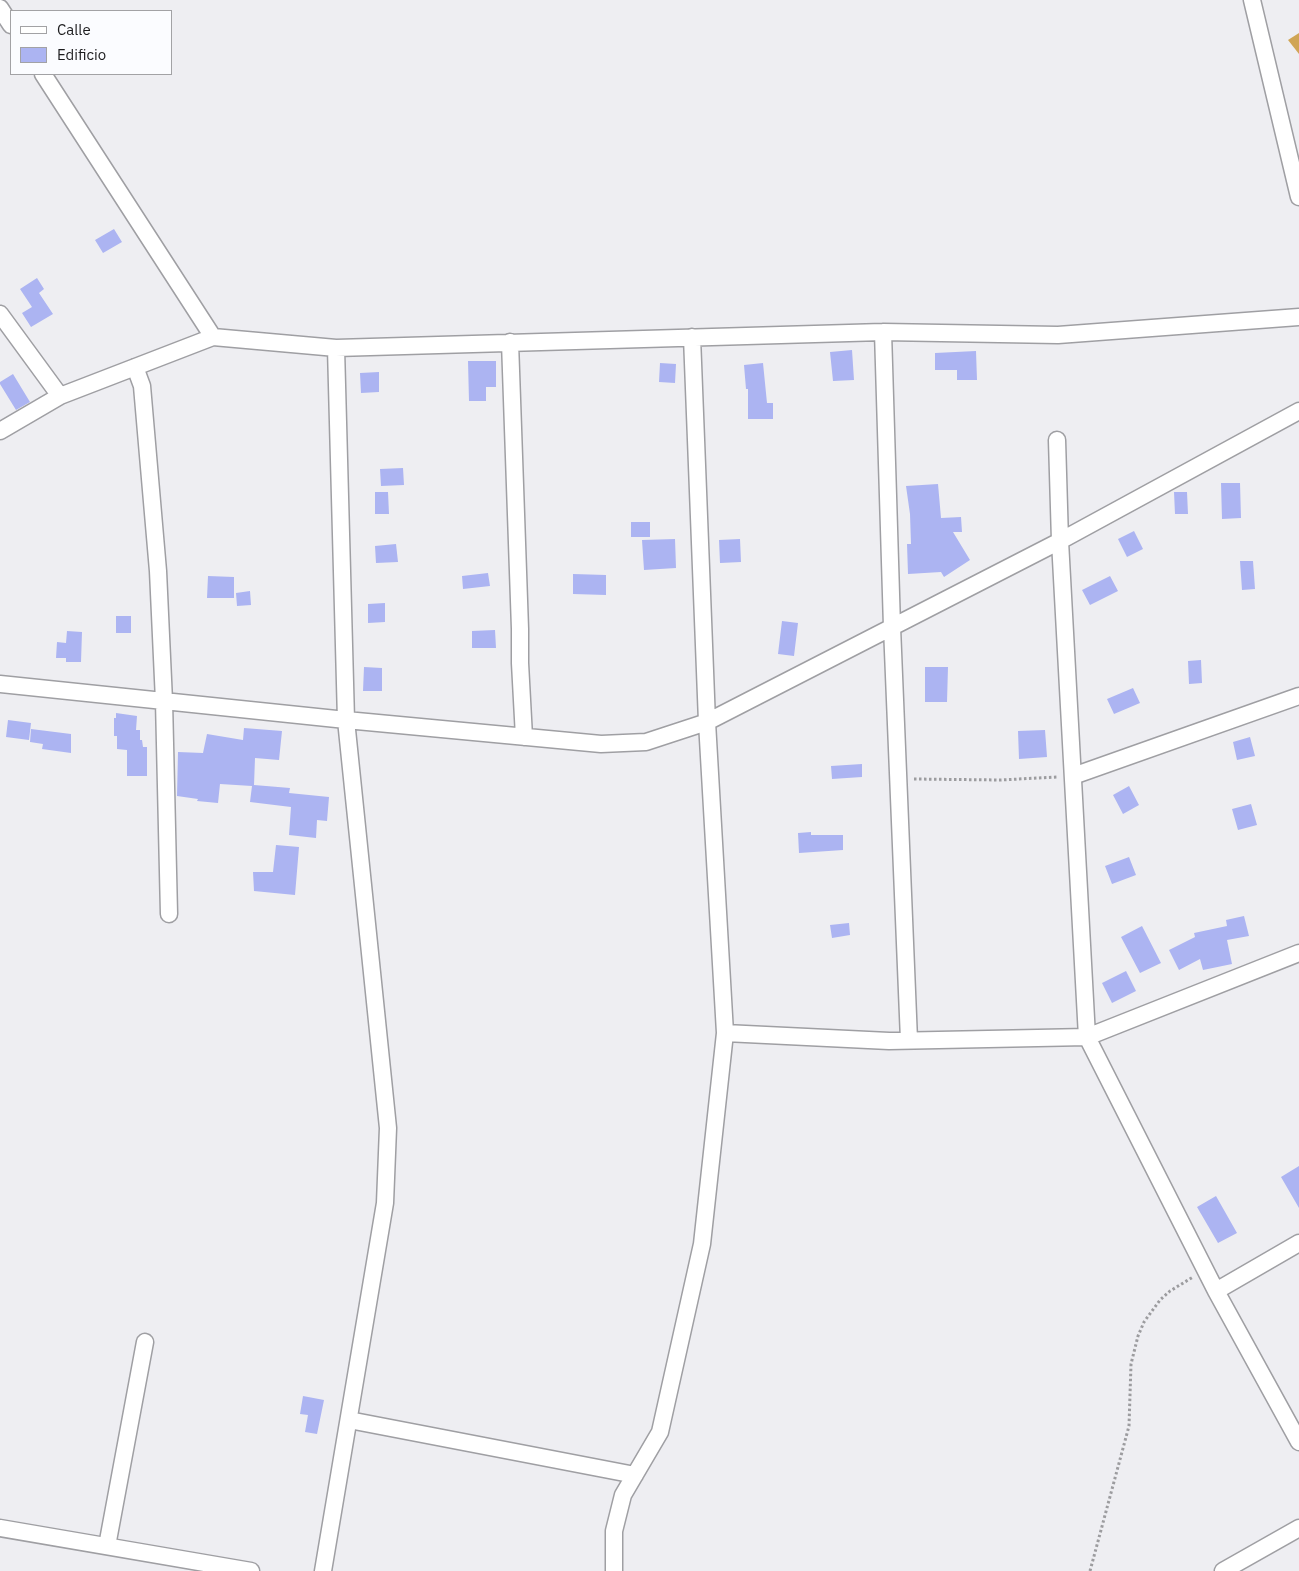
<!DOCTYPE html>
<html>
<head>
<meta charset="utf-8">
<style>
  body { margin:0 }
  #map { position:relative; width:1299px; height:1571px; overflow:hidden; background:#eeeef2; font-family:"IBM Plex Sans",sans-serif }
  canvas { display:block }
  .legend { position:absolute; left:10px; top:10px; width:162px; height:65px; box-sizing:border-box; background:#fbfcff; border:1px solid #a2a2a5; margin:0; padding:6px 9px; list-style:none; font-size:15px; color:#1c1c1e }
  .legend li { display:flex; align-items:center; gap:10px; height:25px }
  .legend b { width:25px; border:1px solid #a2a2a5 }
</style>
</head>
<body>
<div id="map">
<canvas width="1299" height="1571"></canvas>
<ul class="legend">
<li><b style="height:6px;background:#fff"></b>Calle</li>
<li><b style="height:14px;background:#acb4f2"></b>Edificio</li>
</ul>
</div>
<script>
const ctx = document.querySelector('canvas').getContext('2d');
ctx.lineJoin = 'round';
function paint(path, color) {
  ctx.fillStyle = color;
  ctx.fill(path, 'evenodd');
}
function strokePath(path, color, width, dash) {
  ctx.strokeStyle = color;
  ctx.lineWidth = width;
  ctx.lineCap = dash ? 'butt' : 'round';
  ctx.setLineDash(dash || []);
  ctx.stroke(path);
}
paint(new Path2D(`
  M1299,33V54L1288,40Z`), '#d0a555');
paint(new Path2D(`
  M114,229L122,242L103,253L95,240Z
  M37,278L44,289L39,293L53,314L31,327L22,313L32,307L20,289Z
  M852,350L854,380L833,381L830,352Z
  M976,351L977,380H957V370H935V353Z
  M468,361H496V387H486V401H469Z
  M660,363L676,364L675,383L659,382Z
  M763,363L767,403H773V419H748V389H746L744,365Z
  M379,372V392L361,393L360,373Z
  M13,374L30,402L16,410L0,384V382Z
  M403,468L404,485L381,486L380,469Z
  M1221,483H1240L1241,518L1222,519Z
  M938,484L941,518L961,517L962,532H953L970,560L944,577L941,572L908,574L907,544H911L910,514L906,486Z
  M375,492H388L389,514H375Z
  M1174,492H1187L1188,514H1175Z
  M631,522H650V537H631Z
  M1134,531L1143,549L1127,557L1118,539Z
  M675,539L676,568L644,570L642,540Z
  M740,539L741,562L720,563L719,540Z
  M396,544L398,562L376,563L375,546Z
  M1240,561H1253L1255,589L1242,590Z
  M488,573L490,586L463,589L462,576Z
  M573,574L606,575V595L573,594Z
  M208,576L234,577V598H207Z
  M1110,576L1118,591L1090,605L1082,590Z
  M250,591L251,605L237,606L236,593Z
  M385,603V622L368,623V604Z
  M116,616H131V633H116Z
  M782,621L798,623L794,656L778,654Z
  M495,630L496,648H472V631Z
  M67,631L82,632L81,662H66V658H56L57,642L66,643Z
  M1201,660L1202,683L1189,684L1188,661Z
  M364,667L382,668V691H363Z
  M925,667H948L947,702H925Z
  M1133,688L1140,703L1114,714L1107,699Z
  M116,713L137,716L136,730H140V740H142L143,747H147V776H127V750L117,749V736H114V718H116Z
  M8,720L31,723L29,740L6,737Z
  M244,728L282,731L279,760L255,758L254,785L290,788L289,793L329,797L327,821L317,820L316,838L289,835L291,807L250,802L252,786L220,784L218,803L197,801L198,799L177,796L178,752L203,753L207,734L243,740Z
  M31,729L71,734V753L42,749L43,744L30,742Z
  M1045,730L1047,757L1019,759L1018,731Z
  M1250,737L1255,756L1237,760L1233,742Z
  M862,764V777L832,779L831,766Z
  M1129,786L1139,805L1123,814L1113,795Z
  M1251,804L1257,825L1238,830L1232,809Z
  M811,832V835H843V850L799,853L798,833Z
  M276,845L299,847L295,895L254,891L253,872H273Z
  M1129,857L1136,875L1112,884L1105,866Z
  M1244,916L1249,936L1227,940L1232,964L1203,970L1200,959L1179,970L1169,950L1195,937L1194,933L1227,926L1226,920Z
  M849,923L850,935L832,938L830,925Z
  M1142,926L1161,963L1140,973L1121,937Z
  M1126,971L1136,991L1112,1003L1102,983Z
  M1299,1166V1208L1281,1177Z
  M1216,1196L1237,1233L1218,1243L1197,1207Z
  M303,1396L324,1400L317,1434L305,1432L308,1415L300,1414Z`), '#acb4f2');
const minor = new Path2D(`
  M1252,0L1299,197
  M0,8L11,25
  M43,74L213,337
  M0,314L60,396
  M883,332L892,627L909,1040
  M510,342L520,629V663L524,737
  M135,367L142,386L158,571L164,701L169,914
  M0,431L60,396L213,337L336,348L883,332L1058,335L1299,317
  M1057,440L1060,541L1087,1037L1216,1291L1299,1442
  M0,684L346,720L601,744L646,742L707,722L1060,541L1299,411
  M1073,776L1299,696
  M725,1033L889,1041L1087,1037L1299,953
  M1216,1291L1299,1243
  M349,1420L635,1475
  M0,1528L251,1571
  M107,1546L145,1342
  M323,1571L385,1203L388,1128L346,720L336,348
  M614,1571V1531L623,1495L660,1432L702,1244L725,1033L707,722L692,337
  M1223,1571L1299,1528`);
strokePath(minor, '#9f9fa3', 19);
strokePath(new Path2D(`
  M914,779L1000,780L1057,777
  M1090,1571L1129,1426L1131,1364L1138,1336L1144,1322L1160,1300L1170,1291L1193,1277`), '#9c9c9f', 3, [2.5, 2.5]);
strokePath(minor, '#fff', 16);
</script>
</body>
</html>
